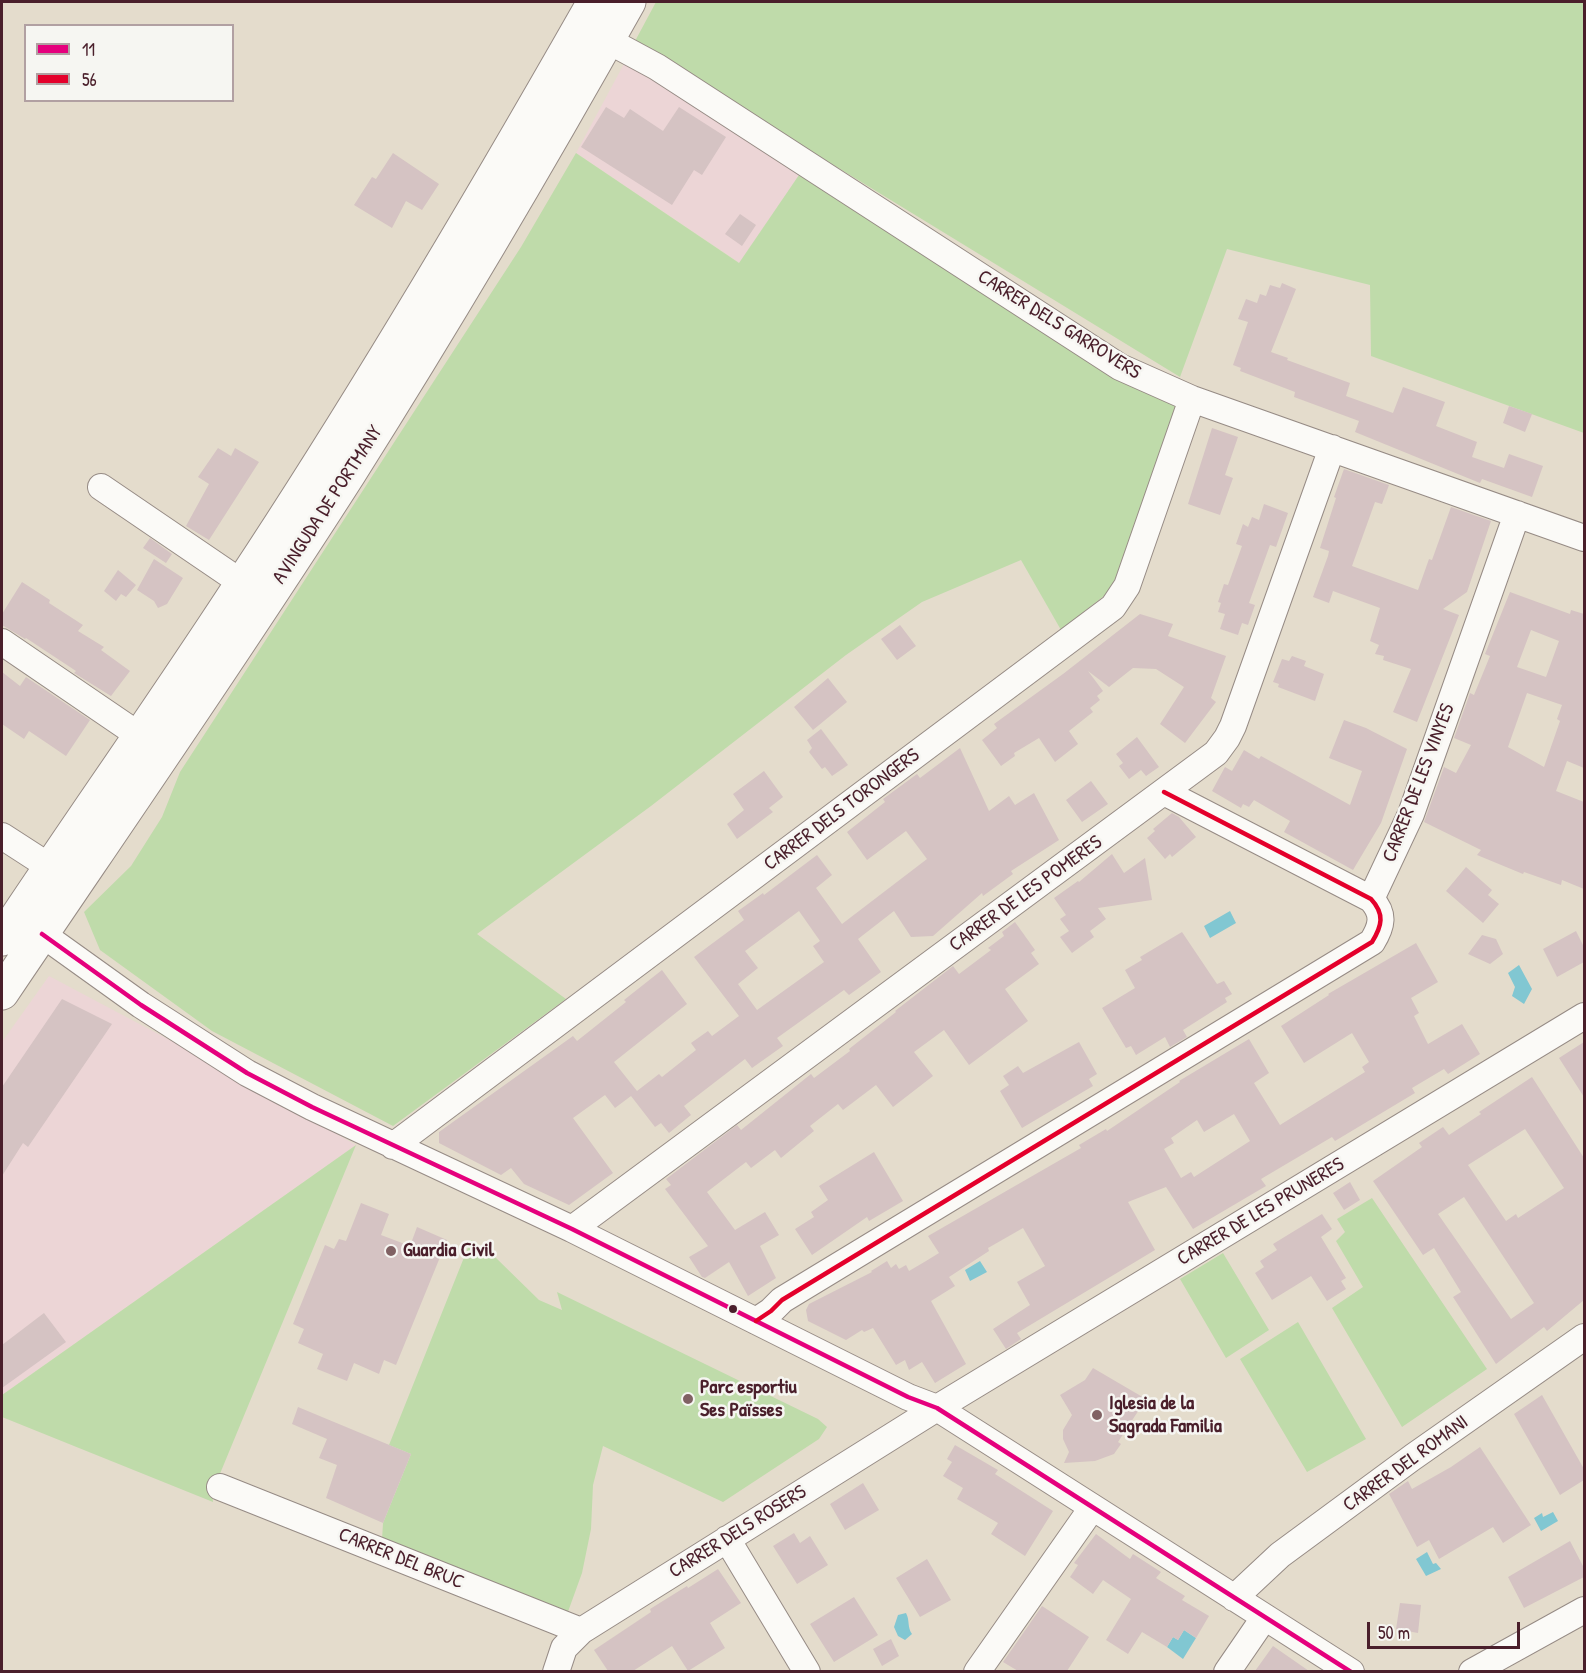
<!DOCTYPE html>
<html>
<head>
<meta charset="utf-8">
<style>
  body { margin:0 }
  #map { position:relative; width:1586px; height:1673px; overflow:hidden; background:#e4dccc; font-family:"Patrick Hand",sans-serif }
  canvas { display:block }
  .frame { position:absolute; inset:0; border:3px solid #4a1f2b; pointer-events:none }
  .legend { position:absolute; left:24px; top:24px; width:210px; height:78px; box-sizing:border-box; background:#f6f6f2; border:2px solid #b1a0a2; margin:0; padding:8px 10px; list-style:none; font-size:18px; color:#4a1f2b }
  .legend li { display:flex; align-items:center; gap:12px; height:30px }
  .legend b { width:30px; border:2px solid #b1a0a2 }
  .scale { position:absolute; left:1367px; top:1622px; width:153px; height:27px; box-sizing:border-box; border:3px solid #4a1f2b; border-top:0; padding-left:8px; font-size:18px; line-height:21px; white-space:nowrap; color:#4a1f2b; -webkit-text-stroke:4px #f6f6f2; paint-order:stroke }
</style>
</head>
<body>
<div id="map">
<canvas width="1586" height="1673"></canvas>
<div class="frame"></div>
<ul class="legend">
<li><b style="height:8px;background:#e5007d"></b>11</li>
<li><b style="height:8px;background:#e4002b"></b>56</li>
</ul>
<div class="scale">50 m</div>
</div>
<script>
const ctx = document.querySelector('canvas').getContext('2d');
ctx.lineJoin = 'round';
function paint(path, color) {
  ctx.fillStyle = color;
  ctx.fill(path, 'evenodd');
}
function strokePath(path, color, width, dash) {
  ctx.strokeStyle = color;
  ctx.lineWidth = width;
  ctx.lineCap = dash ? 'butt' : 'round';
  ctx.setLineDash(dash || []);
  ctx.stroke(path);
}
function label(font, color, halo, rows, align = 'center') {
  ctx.font = font + ' "Patrick Hand",sans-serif';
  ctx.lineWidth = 5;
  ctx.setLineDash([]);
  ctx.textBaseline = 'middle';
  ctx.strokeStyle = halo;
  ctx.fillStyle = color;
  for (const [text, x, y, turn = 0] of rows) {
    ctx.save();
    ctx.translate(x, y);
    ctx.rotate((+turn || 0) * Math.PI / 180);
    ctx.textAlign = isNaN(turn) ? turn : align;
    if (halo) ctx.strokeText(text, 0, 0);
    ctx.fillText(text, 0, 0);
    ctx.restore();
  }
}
paint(new Path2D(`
  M625,62L799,175L740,263L576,153Z
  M49,976L196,1054L356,1145L2,1395V1042Z`), '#ecd5d6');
paint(new Path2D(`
  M656,2H1584V433L1371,356L1370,285L1227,249L1180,377L634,43Z
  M576,153L739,263L799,175L1110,375L1176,405L1114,588L1061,630L1021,560L922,602L846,655L651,806L477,934L566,999L393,1126L212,1031L100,950L84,912L131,866L162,817L180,772L521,247Z
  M356,1145L212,1493L213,1502L2,1417V1395Z
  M1372,1198L1487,1369L1402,1427L1332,1308L1363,1287L1336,1241L1345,1232L1337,1219Z
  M471,1240L494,1256L539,1300L562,1310L557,1292L818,1419L827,1427L819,1439L723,1502L603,1446L593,1485L591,1529L582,1573L561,1631L381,1557L383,1523L411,1454L389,1445Z
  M1223,1253L1269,1330L1226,1358L1180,1279Z
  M1298,1322L1366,1439L1307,1472L1240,1359Z`), '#bfdbaa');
paint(new Path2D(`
  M1230,911L1236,923L1210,938L1204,926Z
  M1519,965L1532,989L1524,1004L1512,996L1515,987L1508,973Z
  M980,1261L987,1272L970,1281L965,1270Z
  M1553,1512L1558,1521L1541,1531L1534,1518L1542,1513L1543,1517Z
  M1427,1552L1433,1564L1436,1563L1441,1569L1426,1576L1416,1559Z
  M906,1613C910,1620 907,1627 912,1634L905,1640L898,1636L894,1627L898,1615Z
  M1184,1630L1196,1638L1183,1659L1167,1647L1173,1637L1178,1640Z`), '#81c7d2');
paint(new Path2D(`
  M606,107L624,118L630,109L663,131L679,107L726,137L702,175L694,170L672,205L581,147Z
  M393,153L439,184L422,210L406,201L392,228L354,205L372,177L376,179Z
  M740,214L756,225L742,246L725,234Z
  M1282,283L1296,289L1271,352L1288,358L1287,360L1350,383L1346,396L1393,413L1403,387L1445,402L1436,426L1477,442L1472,457L1504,468L1509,454L1543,466L1532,497L1482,479L1480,483L1355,432L1359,421L1294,397L1295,392L1240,371L1241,368L1233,365L1248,322L1238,319L1246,299L1257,303L1260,294L1266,296L1270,285L1280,288Z
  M1509,406L1532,414L1525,432L1503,423Z
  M1212,428L1238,437L1225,475L1233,478L1220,515L1188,504Z
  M218,448L231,456L235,448L259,462L209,540L186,526L209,484L198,477Z
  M1344,469L1389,485L1382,504L1375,502L1352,566L1418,590L1429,559L1432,560L1451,507L1491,521L1467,592L1443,609L1459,615L1417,722L1393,712L1411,669L1383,660L1384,656L1375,654L1379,645L1370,641L1380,608L1333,591L1329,603L1313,597L1328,556L1329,551L1320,548L1336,498L1334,497Z
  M1264,504L1288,513L1276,547L1270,545L1249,603L1255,605L1248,625L1242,623L1238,635L1220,629L1225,614L1218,612L1221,603L1218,602L1224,584L1228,585L1242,546L1236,544L1243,524L1248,527L1252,517L1259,520Z
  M150,538L172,554L166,563L143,548Z
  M154,559L183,578L167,604L158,608L154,601L137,590Z
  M118,570L136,585L126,597L121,594L116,601L104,591Z
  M22,582L50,600L49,603L83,625L78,631L104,647L101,650L130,671L111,696L74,673L76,671L26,638L25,639L2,625V614Z
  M1510,592L1570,614L1571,610L1584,614V768L1567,761L1556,791L1584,802V889L1562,880L1561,885L1524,872L1523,874L1477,855L1481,850L1424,822L1444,767L1456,773L1471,745L1454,738L1470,693L1474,695L1490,656L1485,654ZM1531,630L1559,641L1546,677L1517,667ZM1527,693L1562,705L1557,719L1560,721L1544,767L1508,747Z
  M1140,614L1173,624L1168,636L1226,656L1211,698L1216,702L1185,743L1160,724L1184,687L1156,669L1133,668L1109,687L1088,671L1103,691L1097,696L1100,700L1090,708L1093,712L1069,731L1078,744L1055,762L1039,738L1014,753L1015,756L1001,766L982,740L997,728L994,724L1063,674Z
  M900,625L916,646L897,660L881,639Z
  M1292,656L1306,661L1304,666L1324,674L1315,701L1278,687L1279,684L1273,682L1282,659L1289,661Z
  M2,672L20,686L26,677L90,720L66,756L29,731L24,739L2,724Z
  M828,678L847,702L813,730L794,707Z
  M1344,720L1366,728L1407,749L1381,823L1353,870L1284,832L1290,821L1254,800L1249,807L1243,804L1241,808L1212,791L1225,767L1232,771L1244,750L1259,759L1261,756L1350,805L1362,771L1329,758Z
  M821,729L848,765L832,776L825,767L822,769L809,752L812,748L807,740Z
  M1137,737L1159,767L1146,776L1141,770L1129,779L1119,766L1123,763L1116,754Z
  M960,748L989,811L1009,796L1015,805L1034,793L1059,840L1011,871L1013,874L983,896L982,893L933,936L911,937L894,911L858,939L881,972L849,995L844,990L777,1038L783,1046L752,1068L745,1059L684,1106L691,1115L669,1133L661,1123L655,1127L631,1096L615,1108L605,1095L573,1118L613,1173L569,1205L524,1184L511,1168L501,1175L439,1143V1132L573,1036L577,1041L626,1002L624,1000L662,970L687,1004L614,1062L637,1091L659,1074L662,1077L696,1050L691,1043L708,1031L712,1036L739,1016L694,957L744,920L738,911L763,893L764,895L817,855L832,875L816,888L842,924L927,859L906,831L867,860L847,832L885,802L883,799L917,774L920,778ZM799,911L820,941L813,946L824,962L757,1010L738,984L758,968L745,951Z
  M764,771L783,797L769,808L773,812L737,839L727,824L744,810L733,794Z
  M1091,781L1108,804L1082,822L1066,800Z
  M1172,813L1179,817L1196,837L1172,857L1170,854L1165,859L1147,838L1155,831L1153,829Z
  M1112,854L1124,873L1145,858L1152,900L1098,908L1106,919L1090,931L1094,937L1072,953L1060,937L1069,931L1060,919L1066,915L1054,898L1078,881L1079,882Z
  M1466,867L1492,890L1488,895L1499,904L1483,923L1446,891Z
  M1015,922L1035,950L1031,953L1039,964L1005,989L1028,1021L969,1065L944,1030L914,1052L933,1076L893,1107L876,1085L843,1110L838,1104L810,1126L814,1131L781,1158L775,1150L751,1168L746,1162L707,1192L735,1230L765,1212L779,1235L760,1246L776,1278L748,1296L729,1262L705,1278L702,1277L689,1257L708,1246L665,1189L671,1185L666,1179L737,1125L741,1130L811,1074L814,1078L850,1051L849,1049L896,1012L895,1011L953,966L959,974L991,950L988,948L1004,936L1002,932Z
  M1576,931L1584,947V962L1557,977L1543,949Z
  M1182,932L1217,984L1224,981L1232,994L1225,998L1227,1002L1183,1030L1187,1037L1170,1047L1165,1037L1136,1055L1131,1046L1126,1048L1102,1008L1135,988L1125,970L1142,960L1140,957Z
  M1482,935L1496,939L1503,954L1490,964L1468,954Z
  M1416,943L1438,982L1411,998L1419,1013L1414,1016L1428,1044L1462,1024L1480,1054L1448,1074L1444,1069L1412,1088L1415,1093L1335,1141L1332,1137L1261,1179L1266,1186L1193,1229L1166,1187L1128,1202L1155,1250L1017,1333L1021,1339L1006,1349L993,1329L1030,1305L1017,1282L1045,1266L1023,1228L988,1248L989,1251L949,1277L955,1286L931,1301L966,1364L935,1383L922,1362L909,1370L905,1360L896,1365L873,1328L864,1332L862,1330L846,1340L808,1321L806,1310L809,1304L872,1272L871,1271L887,1261L891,1268L896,1264L899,1269L906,1265L909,1271L926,1261L939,1253L928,1236L1081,1148L1079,1145L1106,1129L1107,1131L1180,1082L1179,1081L1249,1039L1269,1073L1254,1083L1280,1125L1365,1072L1362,1067L1369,1062L1352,1033L1304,1063L1281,1026L1329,995L1328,994ZM1234,1114L1250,1141L1194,1177L1191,1172L1181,1178L1164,1149L1174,1143L1171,1138L1197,1120L1204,1132Z
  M62,999L112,1024L28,1147L23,1143L2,1176V1087Z
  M1079,1042L1097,1074L1089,1079L1093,1086L1022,1128L1000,1091L1009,1085L1003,1076L1018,1066L1023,1073Z
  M1584,1042V1097L1559,1058Z
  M1532,1077L1584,1158V1300L1547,1331L1544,1327L1496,1364L1453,1297L1461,1292L1434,1248L1423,1255L1373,1181L1422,1147L1419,1143L1443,1127L1449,1135L1481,1114L1479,1112ZM1525,1129L1564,1188L1518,1218L1516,1214L1506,1221L1468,1165ZM1464,1197L1534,1303L1511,1319L1438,1214Z
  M874,1152L903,1201L869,1221L867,1217L812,1255L795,1229L814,1217L811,1212L828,1200L819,1186Z
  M1350,1182L1360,1200L1344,1210L1333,1193Z
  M361,1203L389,1214L381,1235L410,1246L417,1227L447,1240L396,1365L384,1360L379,1374L354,1363L347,1381L317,1369L323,1354L298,1343L304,1329L293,1324L325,1245L334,1249L339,1239L346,1241Z
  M1322,1214L1332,1229L1321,1237L1346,1278L1341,1281L1346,1289L1327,1301L1311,1276L1272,1300L1255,1273L1264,1267L1260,1261L1277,1250L1273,1244Z
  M44,1313L66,1342L2,1388V1345Z
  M1093,1368L1146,1399L1118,1442L1121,1444L1114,1454L1095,1461L1064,1463L1069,1452L1063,1439V1430L1072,1415L1060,1395L1085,1380Z
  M1542,1395L1584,1469V1480L1560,1495L1514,1414Z
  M298,1407L411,1454L383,1523L326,1498L337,1465L319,1458L327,1439L292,1424Z
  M955,1445L998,1470L995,1474L1053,1511L1025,1556L991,1534L998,1523L957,1499L963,1488L943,1476L952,1462L947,1459Z
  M1480,1447L1531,1525L1503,1543L1493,1527L1439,1559L1429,1540L1417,1547L1389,1494L1408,1481L1412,1489L1451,1467Z
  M863,1483L879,1510L845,1530L830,1504Z
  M794,1533L800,1543L810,1536L828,1565L797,1584L773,1546Z
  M1096,1534L1130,1559L1133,1554L1161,1572L1156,1578L1185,1596L1182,1600L1209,1616L1196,1638L1184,1630L1178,1640L1173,1637L1167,1647L1142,1632L1128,1654L1106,1640L1131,1599L1103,1580L1093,1594L1070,1577L1078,1565L1074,1563Z
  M1570,1541L1584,1568V1577L1524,1608L1508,1577Z
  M927,1559L951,1600L920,1617L896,1578Z
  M718,1569L741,1603L710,1623L725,1648L688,1671L672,1646L633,1671H608L594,1650L651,1612L650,1609L687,1586L688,1588Z
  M854,1597L878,1635L834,1662L810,1624Z
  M1400,1603L1421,1605L1418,1633L1396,1629Z
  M1042,1606L1089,1637L1067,1671H1018L1003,1662Z
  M891,1639L899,1656L882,1666L873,1649Z
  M1273,1646L1309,1671H1255Z`), '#d5c3c3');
const minor = new Path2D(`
  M607,40L657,67L1120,367L1192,399L1584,538
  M101,487L242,583
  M2,642L140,736
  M2,836L50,867
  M1371,899L1411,814L1517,514
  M42,934L141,1005L247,1073L312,1107L572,1229L908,1397L937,1408L1351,1672
  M393,1146L1113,607L1127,586L1192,399
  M572,1229L1216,753L1227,738L1233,726L1332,448
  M756,1321L771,1311L782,1300L1372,942C1382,926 1385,914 1371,899L1164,792
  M220,1487L581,1631
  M727,1539L807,1672
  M1234,1598L1280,1555L1413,1457L1584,1337
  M556,1672L564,1648L581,1631L937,1408L1584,1016
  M977,1672L1092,1508
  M1227,1672L1264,1618
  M1472,1672L1584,1610`);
const major = new Path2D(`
  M2,939C81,820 164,703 242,583C367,394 482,199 594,2
  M2,993C118,821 237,649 349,474C447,319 540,161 629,2`);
strokePath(minor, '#968b85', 28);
strokePath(major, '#968b85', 35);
strokePath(minor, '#fbfaf7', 26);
strokePath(major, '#fbfaf7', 33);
strokePath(new Path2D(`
  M42,934L141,1005L247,1073L312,1107L572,1229L908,1397L937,1408L1351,1672`), '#e5007d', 4.5);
strokePath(new Path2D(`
  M756,1321L771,1311L782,1300L1372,942C1382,926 1385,914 1371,899L1164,792`), '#e4002b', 4.5);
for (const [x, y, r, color] of [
  [391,1251,6,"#806163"],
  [733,1309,5,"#4a1f2b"],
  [688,1399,6,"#806163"],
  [1097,1415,6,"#806163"]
]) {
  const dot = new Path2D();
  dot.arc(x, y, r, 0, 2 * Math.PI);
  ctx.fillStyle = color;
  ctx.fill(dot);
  strokePath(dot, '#f6f6f2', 2);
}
label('20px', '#4a1f2b', '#f6f6f2', [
  ["CARRER DELS GARROVERS",1059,325,32],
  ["AVINGUDA DE PORTMANY",328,505,-57],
  ["CARRER DE LES VINYES",1419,783,-69],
  ["CARRER DELS TORONGERS",842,810,-37],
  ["CARRER DE LES POMERES",1026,894,-36],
  ["CARRER DE LES PRUNERES",1261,1212,-31],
  ["CARRER DEL ROMANI",1406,1464,-36],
  ["CARRER DELS ROSERS",738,1532,-32],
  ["CARRER DEL BRUC",401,1559,22]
]);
label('bold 20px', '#4a1f2b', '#f6f6f2', [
  ["Guardia Civil",403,1251],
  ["Parc esportiu",700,1388],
  ["Ses Païsses",700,1411],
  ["Iglesia de la",1109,1404],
  ["Sagrada Familia",1109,1427]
], 'left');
</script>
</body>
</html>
